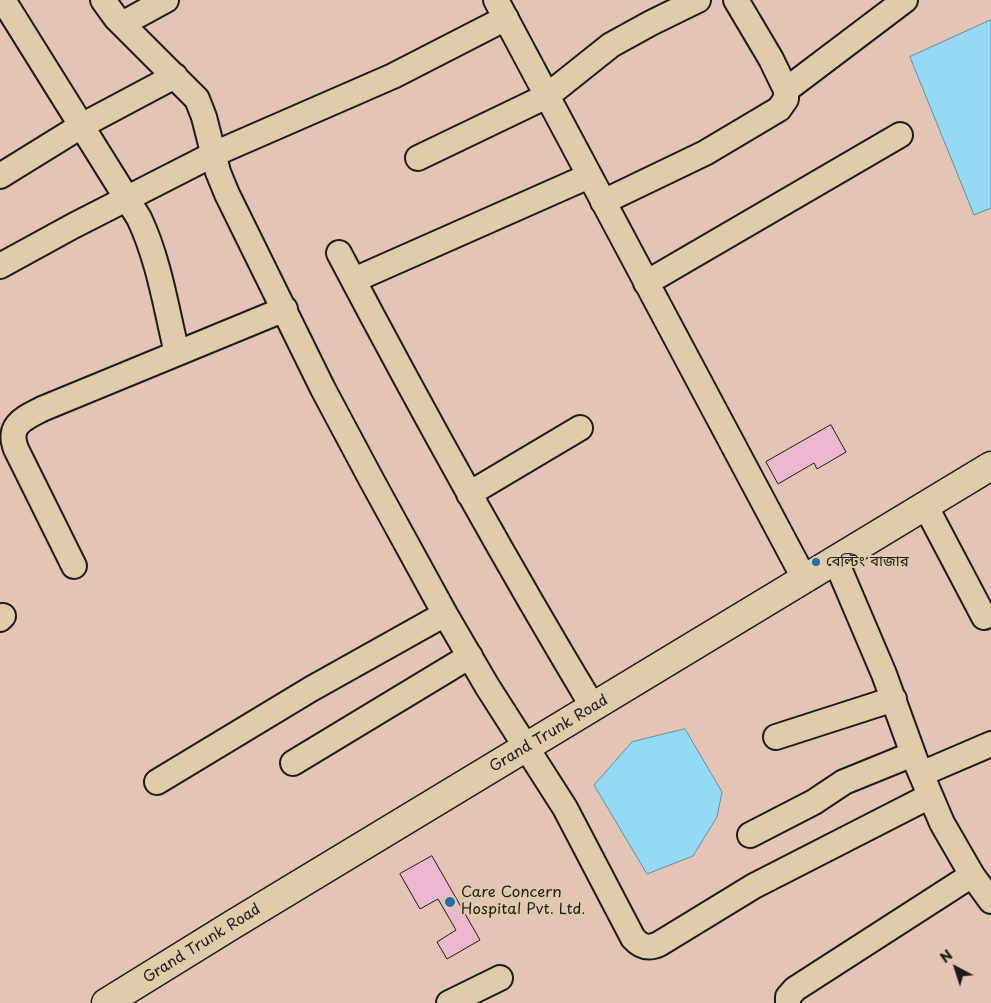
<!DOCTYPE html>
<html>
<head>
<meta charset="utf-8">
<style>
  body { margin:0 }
  #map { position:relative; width:991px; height:1003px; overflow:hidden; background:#e4c5b5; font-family:"Playpen Sans",sans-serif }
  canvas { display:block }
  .north { position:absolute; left:931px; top:943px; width:50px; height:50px; -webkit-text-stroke:4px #e0cbaa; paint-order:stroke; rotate:320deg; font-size:14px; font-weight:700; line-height:20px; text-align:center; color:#1c1c1c }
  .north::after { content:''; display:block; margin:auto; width:18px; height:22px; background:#1c1c1c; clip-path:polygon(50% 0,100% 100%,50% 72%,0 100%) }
</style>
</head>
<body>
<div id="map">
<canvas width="991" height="1003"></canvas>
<div class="north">N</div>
</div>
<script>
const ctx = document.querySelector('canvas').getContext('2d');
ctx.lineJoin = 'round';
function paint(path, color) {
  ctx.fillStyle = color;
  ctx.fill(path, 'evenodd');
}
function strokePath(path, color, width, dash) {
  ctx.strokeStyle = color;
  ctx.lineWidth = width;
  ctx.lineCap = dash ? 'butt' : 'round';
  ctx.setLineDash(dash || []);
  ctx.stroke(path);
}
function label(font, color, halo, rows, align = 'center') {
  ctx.font = font + ' "Playpen Sans","Noto Sans Bengali",sans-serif';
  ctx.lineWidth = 4;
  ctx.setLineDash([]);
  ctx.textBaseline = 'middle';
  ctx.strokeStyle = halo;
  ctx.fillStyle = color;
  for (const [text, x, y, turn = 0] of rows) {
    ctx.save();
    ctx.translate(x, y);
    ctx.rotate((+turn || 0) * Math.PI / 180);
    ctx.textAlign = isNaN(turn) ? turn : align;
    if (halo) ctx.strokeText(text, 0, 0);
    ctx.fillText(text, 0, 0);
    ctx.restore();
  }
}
const water = new Path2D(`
  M991,20V208L974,215L910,57Z
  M685,729L722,792L717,817L693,856L647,874L594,785L632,742Z`);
paint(water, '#94daf6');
strokePath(water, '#648e9f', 1);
const building = new Path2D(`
  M831,425L846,452L817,469L814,463L778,484L766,462Z
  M432,856L480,940L447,959L437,942L456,930L438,899L420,909L400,874Z`);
paint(building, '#edb7ce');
strokePath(building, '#1c1c1c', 1);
const street = new Path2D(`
  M3,0L139,218C159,260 166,308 177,353
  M103,0L116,18L197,99L204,117L218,172L227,194L323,389L371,479L445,614L487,686L565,808L633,938C641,947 648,949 659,944L754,886L930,796
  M496,0L804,578
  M122,24L166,0
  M786,90L905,0
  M418,158L547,96L611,45L651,23L698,0
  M0,176L81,126L175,76
  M603,202L705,153L779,109L786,99V90L771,59L736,0
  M339,253C420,407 504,559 593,707
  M0,266L73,226L214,154L393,76L506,18
  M354,280L589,176
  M646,283L900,135
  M469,494L580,428
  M925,505L984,617
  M835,559L884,674L916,762L942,823L972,875L991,901
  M74,566L16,449C7,425 23,419 42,409L285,309
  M0,619L3,616
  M776,737L894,699
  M293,763L470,656
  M921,774L991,744
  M157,782L311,689L445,614
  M750,835L814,802L844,782L913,754
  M449,1003L500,978
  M788,1003V997L795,989L972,875`);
const primary = new Path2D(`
  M106,1003L232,925L991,466`);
strokePath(street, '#1c1c1c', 28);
strokePath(primary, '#1c1c1c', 31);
strokePath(street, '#e0cbaa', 24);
strokePath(primary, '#e0cbaa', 28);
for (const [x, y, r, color] of [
  [816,562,5,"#1f6fb2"],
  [450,902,6,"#1f6fb2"]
]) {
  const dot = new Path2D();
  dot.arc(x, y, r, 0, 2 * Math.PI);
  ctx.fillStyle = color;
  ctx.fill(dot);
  strokePath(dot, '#e0cbaa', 2);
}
label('15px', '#1c1c1c', '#e0cbaa', [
  ["বেল্টিং বাজার",826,562],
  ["Care Concern",461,893],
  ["Hospital Pvt. Ltd.",461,910]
], 'left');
label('15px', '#1c1c1c', '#e0cbaa', [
  ["Grand Trunk Road",549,734,-31],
  ["Grand Trunk Road",202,944,-32]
]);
</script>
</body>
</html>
